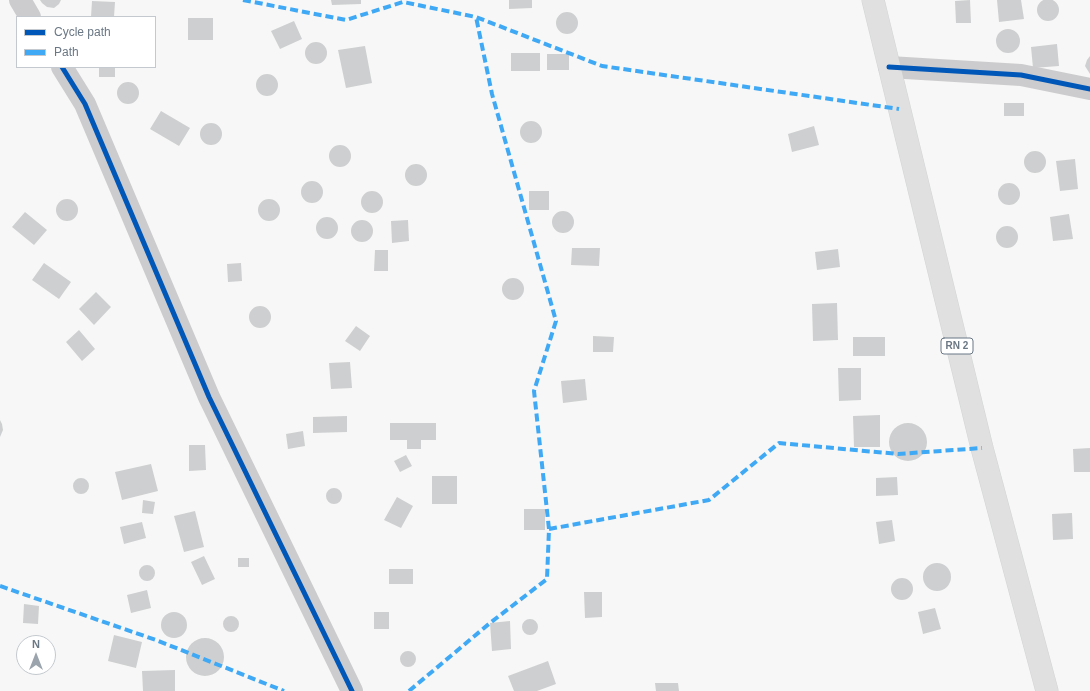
<!DOCTYPE html>
<html>
<head>
<meta charset="utf-8">
<style>
  body { margin:0 }
  #map { position:relative; width:1090px; height:691px; overflow:hidden; background:#f7f7f7; font-family:Helvetica,sans-serif }
  canvas { display:block }
  .legend { position:absolute; left:16px; top:16px; width:140px; height:52px; box-sizing:border-box; background:#fff; border:1px solid #c3c9ce; margin:0; padding:5px 7px; list-style:none; font-size:12px; color:#6a7784 }
  .legend li { display:flex; align-items:center; gap:8px; height:20px }
  .legend b { width:20px; border:1px solid #c3c9ce }
  .north { position:absolute; left:16px; top:635px; width:40px; height:40px; box-sizing:border-box; background:#fff; border:1px solid #c3c9ce; border-radius:50%; rotate:0deg; font-size:11px; font-weight:700; line-height:16px; text-align:center; color:#6a7784 }
  .north::after { content:''; display:block; margin:auto; width:14px; height:18px; background:#9ba4ac; clip-path:polygon(50% 0,100% 100%,50% 72%,0 100%) }
</style>
</head>
<body>
<div id="map">
<canvas width="1090" height="691"></canvas>
<ul class="legend">
<li><b style="height:5px;background:#0057b8"></b>Cycle path</li>
<li><b style="height:5px;background:#3fa9f5"></b>Path</li>
</ul>
<div class="north">N</div>
</div>
<script>
const ctx = document.querySelector('canvas').getContext('2d');
ctx.lineJoin = 'round';
function paint(path, color) {
  ctx.fillStyle = color;
  ctx.fill(path, 'evenodd');
}
function strokePath(path, color, width, dash) {
  ctx.strokeStyle = color;
  ctx.lineWidth = width;
  ctx.lineCap = dash ? 'butt' : 'round';
  ctx.setLineDash(dash || []);
  ctx.stroke(path);
}
function label(font, color, halo, rows, align = 'center') {
  ctx.font = font + ' Helvetica,sans-serif';
  ctx.lineWidth = 4;
  ctx.setLineDash([]);
  ctx.textBaseline = 'middle';
  ctx.strokeStyle = halo;
  ctx.fillStyle = color;
  for (const [text, x, y, turn = 0] of rows) {
    ctx.save();
    ctx.translate(x, y);
    ctx.rotate((+turn || 0) * Math.PI / 180);
    ctx.textAlign = isNaN(turn) ? turn : align;
    if (halo) ctx.strokeText(text, 0, 0);
    ctx.fillText(text, 0, 0);
    ctx.restore();
  }
}
paint(new Path2D(`
  M1037 10a11 11 0 1 1 22 0a11 11 0 1 1-22 0Z
  M40,0H61L59,4L54,8L47,7L42,3Z
  M331,0H361V4L332,5Z
  M509,0H532V8L509,9Z
  M970,0L971,23H956L955,1Z
  M997,0H1021L1024,19L999,22Z
  M92,1L115,2L114,17H91Z
  M556 23a11 11 0 1 1 22 0a11 11 0 1 1-22 0Z
  M188,18H213V40H188Z
  M294,21L302,39L280,49L271,31Z
  M996 41a12 12 0 1 1 24 0a12 12 0 1 1-24 0Z
  M305 53a11 11 0 1 1 22 0a11 11 0 1 1-22 0Z
  M1057,44L1059,66L1033,68L1031,47Z
  M365,46L372,83L346,88L338,50Z
  M511,53H540V71H511Z
  M547,54H569V70H547Z
  M1090,56V74L1085,66L1087,60Z
  M99,67H115V77H99Z
  M256 85a11 11 0 1 1 22 0a11 11 0 1 1-22 0Z
  M117 93a11 11 0 1 1 22 0a11 11 0 1 1-22 0Z
  M1004,103H1024V116H1004Z
  M161,111L190,128L179,146L150,129Z
  M520 132a11 11 0 1 1 22 0a11 11 0 1 1-22 0Z
  M200 134a11 11 0 1 1 22 0a11 11 0 1 1-22 0Z
  M814,126L819,145L792,152L788,134Z
  M329 156a11 11 0 1 1 22 0a11 11 0 1 1-22 0Z
  M1024 162a11 11 0 1 1 22 0a11 11 0 1 1-22 0Z
  M1075,159L1078,189L1060,191L1056,161Z
  M405 175a11 11 0 1 1 22 0a11 11 0 1 1-22 0Z
  M301 192a11 11 0 1 1 22 0a11 11 0 1 1-22 0Z
  M998 194a11 11 0 1 1 22 0a11 11 0 1 1-22 0Z
  M361 202a11 11 0 1 1 22 0a11 11 0 1 1-22 0Z
  M529,191H549V210H529Z
  M258 210a11 11 0 1 1 22 0a11 11 0 1 1-22 0Z
  M56 210a11 11 0 1 1 22 0a11 11 0 1 1-22 0Z
  M552 222a11 11 0 1 1 22 0a11 11 0 1 1-22 0Z
  M25,212L47,230L34,245L12,227Z
  M1069,214L1073,239L1053,241L1050,217Z
  M316 228a11 11 0 1 1 22 0a11 11 0 1 1-22 0Z
  M351 231a11 11 0 1 1 22 0a11 11 0 1 1-22 0Z
  M408,220L409,241L392,243L391,221Z
  M996 237a11 11 0 1 1 22 0a11 11 0 1 1-22 0Z
  M572,248H600L599,266L571,265Z
  M838,249L840,267L817,270L815,252Z
  M375,250H388V271H374Z
  M44,263L71,282L59,299L32,280Z
  M241,263L242,281L228,282L227,264Z
  M502 289a11 11 0 1 1 22 0a11 11 0 1 1-22 0Z
  M96,292L111,307L94,325L79,309Z
  M837,303L838,340L813,341L812,304Z
  M249 317a11 11 0 1 1 22 0a11 11 0 1 1-22 0Z
  M356,326L370,336L360,351L345,341Z
  M79,330L95,349L82,361L66,342Z
  M593,336L614,337L613,352H593Z
  M853,337H885V356H853Z
  M350,362L352,388L331,389L329,363Z
  M838,368H861V400L839,401Z
  M585,379L587,400L563,403L561,381Z
  M880,415V447H854L853,416Z
  M347,416V432L313,433V417Z
  M0,420L2,424L3,430L0,437Z
  M889 442a19 19 0 1 1 38 0a19 19 0 1 1-38 0Z
  M390,423H436V440H421V449H407V440H390Z
  M303,431L305,446L288,449L286,434Z
  M189,445H205L206,470L189,471Z
  M1090,448V472H1074L1073,449Z
  M406,455L412,466L400,472L394,461Z
  M151,464L158,491L122,500L115,472Z
  M432,476H457V504H432Z
  M897,477L898,495L876,496V478Z
  M73 486a8 8 0 1 1 16 0a8 8 0 1 1-16 0Z
  M326 496a8 8 0 1 1 16 0a8 8 0 1 1-16 0Z
  M397,497L413,506L401,528L384,520Z
  M143,500L155,502L153,514L142,513Z
  M524,509H545V530H524Z
  M195,511L204,547L184,552L174,516Z
  M1072,513L1073,539L1053,540L1052,514Z
  M892,520L895,541L879,544L876,522Z
  M142,522L146,538L124,544L120,527Z
  M204,556L215,579L202,585L191,562Z
  M238,558H249V567H238Z
  M923 577a14 14 0 1 1 28 0a14 14 0 1 1-28 0Z
  M139 573a8 8 0 1 1 16 0a8 8 0 1 1-16 0Z
  M389,569H413V584H389Z
  M891 589a11 11 0 1 1 22 0a11 11 0 1 1-22 0Z
  M147,590L151,608L131,613L127,595Z
  M584,592H602V617L585,618Z
  M24,604L39,606L38,624L23,623Z
  M935,608L941,629L923,634L918,612Z
  M374,612H389V629H374Z
  M161 625a13 13 0 1 1 26 0a13 13 0 1 1-26 0Z
  M223 624a8 8 0 1 1 16 0a8 8 0 1 1-16 0Z
  M522 627a8 8 0 1 1 16 0a8 8 0 1 1-16 0Z
  M510,621L511,649L492,651L490,623Z
  M114,635L142,642L136,668L108,661Z
  M186 657a19 19 0 1 1 38 0a19 19 0 1 1-38 0Z
  M400 659a8 8 0 1 1 16 0a8 8 0 1 1-16 0Z
  M548,661L556,684L537,691H514L508,676Z
  M175,670V691H143L142,671Z
  M655,683H678L679,691H656Z`), '#cecfd0');
const primary = new Path2D(`
  M873,0L982,448L1047,691`);
strokePath(primary, '#d3d4d5', 23);
strokePath(new Path2D(`
  M20,0L30,17
  M62,67L85,104L209,397L352,691
  M889,67L1021,75L1090,89`), '#ccccce', 22);
strokePath(primary, '#e0e0e1', 22);
strokePath(new Path2D(`
  M243,0L346,20L403,2L476,17L602,66L899,109
  M549,529L709,500L779,443L898,454L982,448
  M0,586L156,640L284,691
  M409,691L490,623L547,579L549,529L534,391L556,321L492,94L476,17`), '#3fa9f5', 4, [8, 4]);
strokePath(new Path2D(`
  M62,67L85,104L209,397L352,691
  M889,67L1021,75L1090,89`), '#0057b8', 5);
for (const [x, y, w] of [
  [957,346,32]
]) {
  const box = new Path2D();
  box.roundRect(x - w / 2, y - 8, w, 16, 3);
  ctx.fillStyle = '#fff';
  ctx.fill(box);
  strokePath(box, '#6a7784', 1);
}
label('bold 10px', '#6a7784', null, [
  ["RN 2",957,346]
]);
</script>
</body>
</html>
